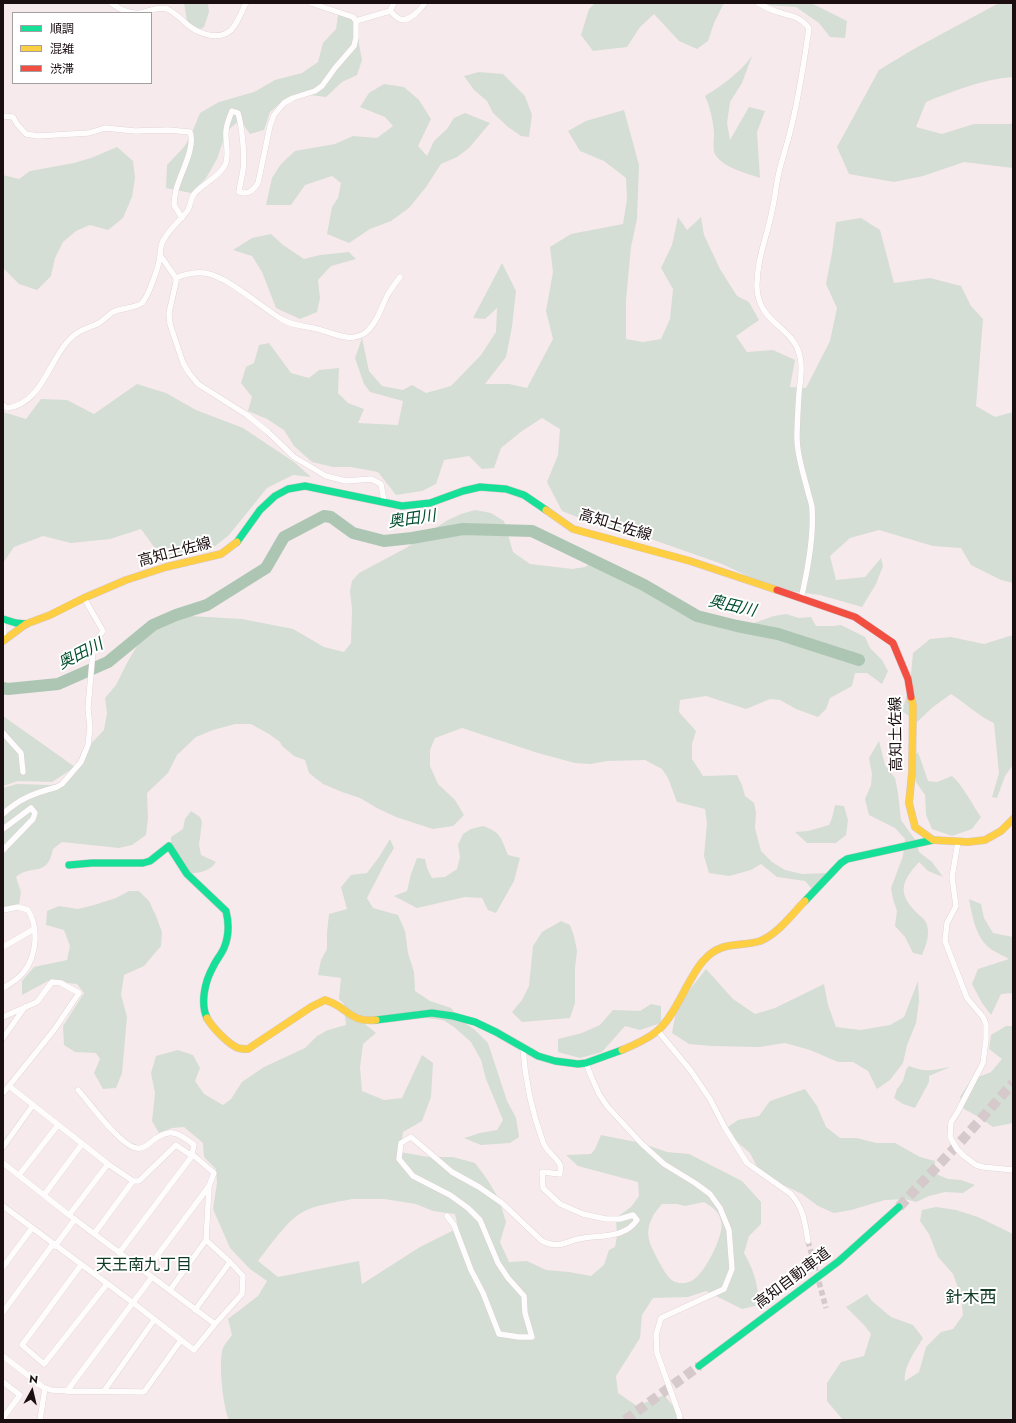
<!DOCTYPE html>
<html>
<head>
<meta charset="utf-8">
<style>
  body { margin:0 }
  #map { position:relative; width:1016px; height:1423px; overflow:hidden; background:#f7eaec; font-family:Jost,"Noto Sans JP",sans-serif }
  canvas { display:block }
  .frame { position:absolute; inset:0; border:4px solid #1b0e11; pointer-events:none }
  .legend { position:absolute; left:12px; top:12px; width:140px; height:72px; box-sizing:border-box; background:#fff; border:1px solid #a49fa0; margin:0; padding:5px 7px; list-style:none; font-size:12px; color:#1b0e11 }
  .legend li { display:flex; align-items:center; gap:8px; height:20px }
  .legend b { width:20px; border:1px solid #a49fa0 }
  .north { position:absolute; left:12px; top:1371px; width:40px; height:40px; -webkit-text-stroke:3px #fff; paint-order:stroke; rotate:8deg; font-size:11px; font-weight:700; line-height:16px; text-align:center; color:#1b0e11 }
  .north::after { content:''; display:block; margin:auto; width:14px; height:18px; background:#1b0e11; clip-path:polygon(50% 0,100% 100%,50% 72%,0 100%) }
</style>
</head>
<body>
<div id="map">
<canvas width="1016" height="1423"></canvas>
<div class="frame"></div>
<ul class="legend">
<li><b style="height:5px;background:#16e098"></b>順調</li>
<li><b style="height:5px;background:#ffcf43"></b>混雑</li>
<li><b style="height:5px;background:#f24e42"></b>渋滞</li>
</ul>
<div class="north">N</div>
</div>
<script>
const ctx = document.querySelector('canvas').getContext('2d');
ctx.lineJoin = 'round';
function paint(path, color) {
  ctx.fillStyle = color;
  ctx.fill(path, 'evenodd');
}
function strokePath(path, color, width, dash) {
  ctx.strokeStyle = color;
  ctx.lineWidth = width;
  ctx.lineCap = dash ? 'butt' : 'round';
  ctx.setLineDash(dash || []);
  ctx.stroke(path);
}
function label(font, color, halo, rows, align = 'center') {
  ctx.font = font + ' Jost,"Noto Sans JP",sans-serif';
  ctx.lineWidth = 4;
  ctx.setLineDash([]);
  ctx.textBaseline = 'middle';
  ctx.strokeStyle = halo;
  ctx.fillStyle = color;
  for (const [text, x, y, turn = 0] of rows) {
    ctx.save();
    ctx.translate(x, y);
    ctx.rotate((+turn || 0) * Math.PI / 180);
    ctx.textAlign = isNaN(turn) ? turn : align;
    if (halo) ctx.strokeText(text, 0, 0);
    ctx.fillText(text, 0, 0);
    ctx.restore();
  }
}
paint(new Path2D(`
  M184,3H208L209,12L204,27L197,31L187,21Z
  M595,3H724L714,23L708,41L697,49L679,41L654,14L640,27L627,47L593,51L581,35L589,9Z
  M765,3H811L847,21L845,38L830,37L819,23L796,7L769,5Z
  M999,3H1013V77C982,79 954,91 926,102L916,127L942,134L974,124H1009L1013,123V168L964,162L923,176L894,182L849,174L837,147L879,70L912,50Z
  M338,15L352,18L359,29V44L362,60L357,75L342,82L326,97L310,95L286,98L270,112L264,130L250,134L240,120L226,132L217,159L206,178L191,193L166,188L167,165L184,147L191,135L200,113L219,102L254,92L275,80L302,73L318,62L323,43L336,29Z
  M752,56L742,83L730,102L727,123L730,140L749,107L765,111L757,132L760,178C746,173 720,167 714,152C713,147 714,138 714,133C713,120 710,107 705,96C723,85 739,73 752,56Z
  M479,72L503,74L525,96L532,115L529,137L521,136L508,127L493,113L487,101L474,90L464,76Z
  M384,84L404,87L419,100L431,119L418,146L427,156L434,141L447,129L454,118L465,113L490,123L469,148L457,157L441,164L426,187L409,208L391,221L370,229L349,243L327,234L332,207L338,198L341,183L332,176L305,185L291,205H266L272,178L281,164L295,151L335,144L353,136L377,138L393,126L385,117L360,107L369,93Z
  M624,110L639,165L637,219L631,247L626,300V339L643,342L661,339L670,319L673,289L661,268L672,245L678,217L687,230L701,217L704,235L720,269L737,296L749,302L759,320L736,336L747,352L773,350L795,360L790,387L806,388L830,341L837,308L826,284L832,253L836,222L861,218L880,230L894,283L930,278L961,286L971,306L983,319L976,406L995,417L1013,412V583L1001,580L971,565L961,548L933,546L879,530L850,538L830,556L836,580L865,577L881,558L883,566L876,584L862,607L820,595L775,589L722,564L648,538L610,530L562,511L547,482L558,455L560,429L542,418L522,431L501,448L494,468L482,469L469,456L444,460L436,484L422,491L396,495L378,472L351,467H333L312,462L294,446L284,430L267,419L248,411L252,397L241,383L246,367L254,363L259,345L269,343L291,373L309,378L319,370L339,368L338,393L348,403L364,409L358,423L398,425L403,401L370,392L364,384L355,358L362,338L369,371L382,386L403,390L412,385L426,393L451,386L481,355L496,332L497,308L485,319L473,318L502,263L516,291L512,327L506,357L485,384H509L527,388L553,339L546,311L553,272L550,247L571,234L623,224L627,199L626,178L604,161L580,151L568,131L586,121Z
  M117,147L133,161L135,178L132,197L123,218L108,230L90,225L76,231L63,242L55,258L51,276L37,290L19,284L3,268V175L19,179L30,171L74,163L91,158Z
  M271,234L283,245L304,259L320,255L349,252L356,259L331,266L318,280L320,298L317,312L300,319L276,308L262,272L252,256L233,250L252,238Z
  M137,384L166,393L196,410L243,428L294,462L311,477L293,475L267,488L229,535L209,551L172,559L154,547L141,529L110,539L71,543L43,536L14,547L3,563V412L26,419L41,399L67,400L94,414Z
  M475,510L491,513L504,521L513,552L530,564L572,569L585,567L598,559L620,572L652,589L684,612L712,621L754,623L774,616L786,614L799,618L811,617L816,626H834L841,625L865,637L870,648L882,660L888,671L882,684L867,673H855L852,686L830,698L826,709L818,717L796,709L780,700L770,699L746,709L706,696L680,700L679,712L696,731L692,744V759L703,776L737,775L742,785L745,796L754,803L756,813L755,828L761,851L772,862L785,870L802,874L828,873L818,885L811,888L805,881L777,877L761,864L751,870L729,876L709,873L704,856L707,823L705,809L677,802L668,778L662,769L645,760L607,761L591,764L575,763L538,753L462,728L435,738L430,750V766L438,784L455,800L464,815L453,826L433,829L396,817L377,808L360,798L342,792L323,784L309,773L305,760L294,756L282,746L280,742L269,734L251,724H235L213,730L196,737L177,755L168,773L147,793L148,818L146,835L132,845L119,848L62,842L53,849C47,879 32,863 16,877L21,892L19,905L3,908V788L17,784L50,785L66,782L76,770L81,754L104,730L107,713L105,698L116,685L128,661L145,633L174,617L190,616L242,619L293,629L324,647L344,652L351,643L352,609L350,591L352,581L359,573L406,548L446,521L461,514Z
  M1013,635V710L1012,712L1013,714V765L1005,776L997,798L992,797L999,773L994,723C980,717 965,703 951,694L933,707L917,722L902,711L910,685L913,653L930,639L951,637L984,644Z
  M3,716L75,767L52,782L18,781L3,786Z
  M879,741L885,765L895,778L898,793L901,820L916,841L919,852L932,862L943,877L928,871L919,862C901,882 897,893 917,913C920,916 926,920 927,925C930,936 926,945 922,955L913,953L905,937L895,926L897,911L893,899L891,888L903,856L905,839L895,828L869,815L865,799L871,785L872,774L869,758Z
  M918,752L928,781L937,782L952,776C964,787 971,803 981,817L972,829L952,836L932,829L926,815L925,795L916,782L912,760Z
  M835,805L844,806L848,820L846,835L836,843H807L795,832L808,831L829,825L832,818Z
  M191,811L200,817L202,822L199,845L201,855L216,862C210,872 197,873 186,874L171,848V837L183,829L185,819Z
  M483,826C501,832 501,838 508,855L520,858L514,881L496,913L488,910L482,898L465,897L417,908L394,896L407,891L411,874L417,858L425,859L427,868L432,878L445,877L457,869L460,857L458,845L463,834L471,829Z
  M390,839L394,848L385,863L367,898L373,908L398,915L405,931L408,953L414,972L415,991L430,1001L451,1008L459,1019L475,1030L488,1043L507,1101L516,1118L519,1137L510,1143L481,1145L464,1138L480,1133L497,1130L503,1120L486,1079L481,1060L471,1042L454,1027L443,1020L409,1016L386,1022L371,1017L365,1024L376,1033L363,1044L360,1067L362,1091L384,1100L402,1098L422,1055L433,1063L431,1097L422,1121L403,1132L400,1152L428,1157H453L475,1163L487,1179L499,1199L506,1222L500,1242L509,1262L527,1261L546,1270L569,1272L591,1276L604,1265L609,1250L615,1247L617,1236L616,1218L631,1207L639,1196L638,1182L578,1166L566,1155L591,1154L595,1149L601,1135L641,1143L667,1152L689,1154L742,1181L761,1202V1224L749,1236L744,1253C755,1273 757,1281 759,1305L742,1309L706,1291L688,1297L653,1298L642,1315L640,1338L616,1376L618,1393L637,1406L664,1395L685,1420H229C223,1407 218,1361 223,1348C225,1344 229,1339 232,1335L228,1319L258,1296L267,1281L250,1269L230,1248L213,1209L217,1183L216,1169L204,1157L203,1143L184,1127L172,1128L159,1133L152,1121L155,1093L151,1073L156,1056L178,1050L193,1055L200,1068L195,1081L204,1094L223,1105L231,1099L242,1082L264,1067L305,1048L317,1036L328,1030L346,1025L344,1004L339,999L341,978L318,975L321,960L327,949V932L329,914L347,909L341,887L351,875L367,873L379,857ZM352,1199H384L416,1204L433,1211L455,1214L458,1228L420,1247L362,1284L359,1261L278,1277L258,1261C270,1246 285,1223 301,1213C314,1205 337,1202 352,1199ZM704,1202C712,1207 719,1211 721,1221C725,1234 705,1273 693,1280C687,1284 679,1284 673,1281C666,1277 656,1256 652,1248C644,1231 650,1217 662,1204H677L685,1206Z
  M129,891H139L149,901L156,916L162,932L161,946L144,966L124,975L121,995L127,1017L122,1073L116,1088L103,1089L94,1073L100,1059L96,1053L75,1052L64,1045L63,1026L84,993L77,984L48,981L22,995V981L34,967L67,960L70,946L64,930L46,925L47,911L59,906L78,909L94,905L116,898Z
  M969,899L981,904L984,918L993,933L1013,937V993L1001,994L991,1015L982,1003L972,984L978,969L1009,959C1003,955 993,952 987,946C975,934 972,915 969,899Z
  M561,921L570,925L574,936L577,951L575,968V1003L570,1018L522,1022L512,1012L522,1000L529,986L533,946L542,932Z
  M706,969L733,999L755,1014L775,1008L824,984L828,1005L836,1027L861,1030L890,1025L904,1017L918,981L919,1001L916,1023L907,1045L903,1063L890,1080L877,1089L868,1071L853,1062H838L810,1050L785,1043L759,1047L712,1046L689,1044L672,1033L676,1012L687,993Z
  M651,1004L661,1006V1023L640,1030L625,1026L602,1052L580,1058L558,1052V1039L582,1033L600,1025L613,1010L640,1011Z
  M1006,1026H1013V1123L993,1127L977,1116L964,1109L960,1097L971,1080L991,1072L1002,1059L989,1049L991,1035Z
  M909,1066C927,1073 932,1070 950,1067L929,1076V1082L915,1108L903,1104L894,1098L897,1089L903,1081L906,1070Z
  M805,1089L817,1106L826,1127L840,1138H857L876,1143H895L920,1157L935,1161L934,1173L948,1179L961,1180L975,1185L963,1193L945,1192L929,1196L916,1202L905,1199L885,1200L851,1210L834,1213L818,1206L802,1194L777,1182L758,1169L750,1153L737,1142L725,1129L738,1120L759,1116L770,1101Z
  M936,1207L956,1210L978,1217L1013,1234V1420H843L827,1401V1383L841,1362L864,1356L871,1334L864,1325L846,1307L867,1294L872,1301L891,1317L913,1325L923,1338C916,1350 903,1367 905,1381L919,1372L926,1347L941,1332L953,1329L963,1315L961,1296L953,1274L938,1257L929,1234L920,1221L922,1210Z`), '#d4ded4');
strokePath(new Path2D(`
  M3,688L8,689L58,684L108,662L153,625L176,615L207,605L266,568L284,537L324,516L331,517L353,533L384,541L412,538L463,529L532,531L644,585L697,616L737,626L778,634L859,660`), '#adc6b4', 12);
strokePath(new Path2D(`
  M808,1241L826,1308`), '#d6c9cb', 5.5, [5.5, 3]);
strokePath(new Path2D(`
  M899,1207L964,1138L1013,1083
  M625,1420L699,1366`), '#d6c9cb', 10, [10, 5]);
const street = new Path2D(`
  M111,3C119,9 130,14 140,13C149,12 157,6 167,9C175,12 182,20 189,26C200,34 219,41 231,30C238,23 242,11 246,3
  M758,3C765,7 771,10 778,12C792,17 798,15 809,28C804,62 799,98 790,132C787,145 782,159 779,172C776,185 775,198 772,211C767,237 756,261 757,288C759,325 794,326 800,357C803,369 800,382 799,393C798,408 797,423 797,438C797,456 804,475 808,492C809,497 812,503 812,509C814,536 807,573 801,599
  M390,11C393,13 396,18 400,19C408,23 421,9 425,3
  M356,21L390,11L394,3
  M3,116L13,117L17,124L26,134L38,136L89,133L105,128L135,131L168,130L190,132C196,147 180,174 176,190C175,195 174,200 174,205L182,218
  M160,255L176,278V282L169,313L170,324L183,363L189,373L198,384L247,415L268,432L294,457L326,476L346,481L371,479L381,484L384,501
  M176,278C185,274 195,272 205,273C229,277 262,308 283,320C295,327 311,326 324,331C338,335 351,342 365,333C377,324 381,307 388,294C392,288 396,282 400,277
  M3,405L7,408C41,404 48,363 68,341C77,330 87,329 99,323C104,320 108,315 113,312C121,308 136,308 142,303C148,297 160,264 160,255C161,249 160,246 163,241C169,229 180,221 188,210C191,205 190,198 195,193C204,183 219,177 225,165C230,154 225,143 226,132C226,125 229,118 232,111L238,113C242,126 245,156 243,170C242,177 240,184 239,192C248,195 253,191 258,183L270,126L274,115L284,103L293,98L315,91L322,86L335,68L354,46L356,38V21L353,17L311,3
  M3,625L4,631L3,641
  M3,733L21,753L23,772
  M3,814C20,798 35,793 57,787L62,784L81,762L88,745L90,728L88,708L92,662L94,644L103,631L84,598
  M3,829L31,808L35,813L33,819L3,850
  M958,842L952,877L956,906L947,923L945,941L967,998L983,1017L986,1024V1039L983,1063L957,1113L951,1122L950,1137L957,1149L964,1156L976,1165L983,1167L1013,1170
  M3,910L18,907L28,910C39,928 37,956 23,973C18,979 10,984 3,988
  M3,947L34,929
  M3,1017L37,1002L52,982L61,983L79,993L54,1030L9,1086L108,1164L133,1181H139L176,1145L192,1156V1154L214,1173L209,1186L145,1272
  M658,1031L691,1071L710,1099L725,1128L747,1163L791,1194C804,1209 805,1223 808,1241
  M3,1038L25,1007
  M586,1063L591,1076L599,1094L607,1106L641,1143L664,1164L695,1183L710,1194L720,1208L729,1230L732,1269L724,1289L661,1318L656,1335L657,1353L679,1414L680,1420
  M78,1090C90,1103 121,1147 137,1148C143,1149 147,1146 151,1142C169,1127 178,1132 194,1145L192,1154
  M3,1093L9,1086
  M3,1147L33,1105
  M3,1163L69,1215L215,1324
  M19,1175L58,1125
  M44,1195L82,1144
  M3,1206L132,1302L194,1350L215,1324L242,1294L243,1276L230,1262L206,1240L209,1187
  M69,1215L108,1164
  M447,1216L454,1225L471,1270L483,1293L499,1334L519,1337H532L525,1313L524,1296L508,1278L498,1263L480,1220L468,1208L450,1195L413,1176L399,1159L401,1143L411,1137L452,1172L479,1187L502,1203L542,1241C561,1250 566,1240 584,1238C602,1235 625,1238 637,1220L633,1215L620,1219H606L583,1214L560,1204L543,1188L542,1172L560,1174C560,1171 561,1167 560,1165C557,1157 546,1152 543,1142C532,1112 525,1080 523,1048
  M94,1234L133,1181
  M55,1246L75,1219
  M119,1253L192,1156
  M81,1265L22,1345L44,1364L107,1284
  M3,1267L32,1228
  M170,1290L206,1240
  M195,1310L230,1262
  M3,1312L53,1244
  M3,1356L43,1387L51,1390L67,1391L144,1392L181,1340
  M3,1382L20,1395L3,1418
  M67,1391L152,1277
  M104,1391L154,1320
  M40,1420L45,1388`);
const fast = new Path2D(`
  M237,542L260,510L275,496L288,489L305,486L402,506L430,503L463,491L480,487L506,489L524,495L546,510
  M3,619L16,623L26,624
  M69,865L92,863H143L150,861L169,846L187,874L226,911C229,923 229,936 224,948C221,955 216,960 213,967C205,981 200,1003 207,1018
  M805,901L841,863L847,859L933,840
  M376,1020L432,1013L453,1016L475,1022L496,1032L538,1056L555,1061L578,1064L586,1063L622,1050
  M699,1366L839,1261L899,1207`);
const slow = new Path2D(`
  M546,510L573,529L690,561L777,590
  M3,641L26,624L50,615L84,598L126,580L166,567L221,554L237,542
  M911,697L913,705L912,773L909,803L915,827L933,840L968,842L985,840L1001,831L1013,819
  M207,1018C212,1027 228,1044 238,1048C241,1049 245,1049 248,1049L311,1007L325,1000C347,1006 349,1023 376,1020
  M622,1050C634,1045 648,1039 657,1031C669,1022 680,999 687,986C693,976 698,965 706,958C722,941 741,947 760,941C778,934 792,914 805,901`);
const jam = new Path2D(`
  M777,590L855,617L893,643L908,679L911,697`);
strokePath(street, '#d4c7c9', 6);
strokePath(fast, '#d4c7c9', 8);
strokePath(slow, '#d4c7c9', 8);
strokePath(jam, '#d4c7c9', 8);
strokePath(street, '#fefcfc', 5.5);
strokePath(fast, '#16e098', 7);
strokePath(slow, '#ffcf43', 7);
strokePath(jam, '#f24e42', 7);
label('15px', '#1b0e11', '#fff', [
  ["高知土佐線",615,526,17],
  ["高知土佐線",175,553,-15],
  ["高知土佐線",897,734,-91],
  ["高知自動車道",793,1279,-37]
]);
label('italic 16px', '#024f2d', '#fff', [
  ["奥田川",412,520,-8],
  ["奥田川",732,607,13],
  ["奥田川",81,655,-27]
]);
label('16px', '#113a24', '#fff', [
  ["天王南九丁目",144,1266]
]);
label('17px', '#113a24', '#fff', [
  ["針木西",971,1299]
]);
</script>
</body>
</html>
